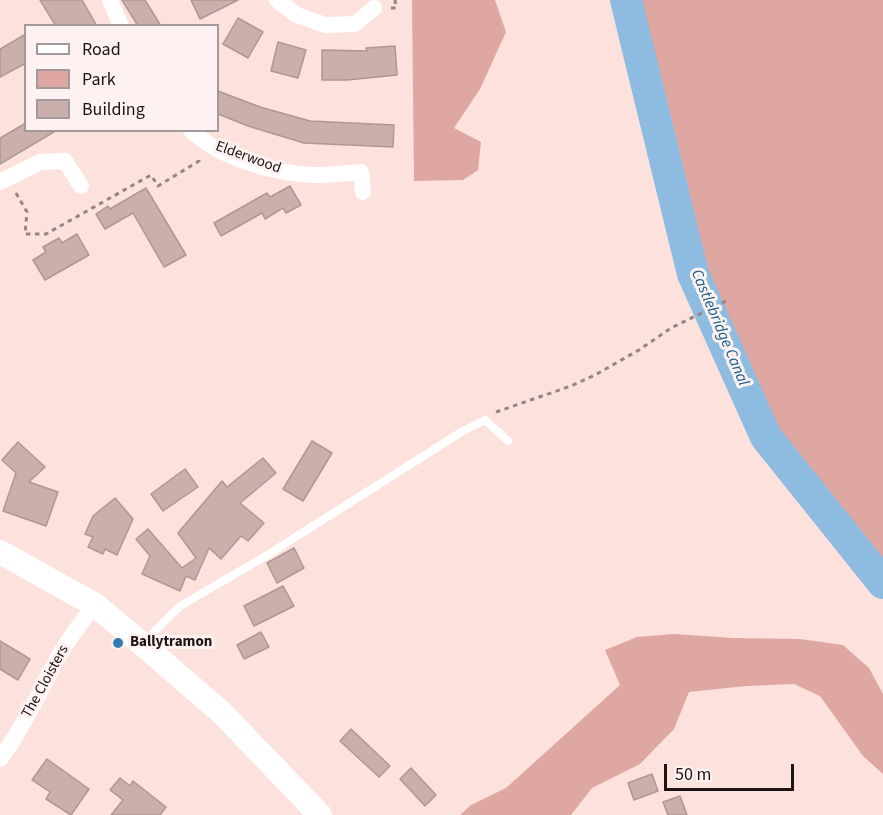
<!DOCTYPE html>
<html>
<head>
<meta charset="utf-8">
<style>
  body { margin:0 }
  #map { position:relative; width:883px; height:815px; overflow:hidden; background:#fce1dd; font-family:"Source Sans 3",sans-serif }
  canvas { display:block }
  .legend { position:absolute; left:24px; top:24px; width:195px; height:108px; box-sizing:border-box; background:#fdf2f1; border:2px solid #a39998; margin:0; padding:8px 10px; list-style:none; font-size:18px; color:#1d1413 }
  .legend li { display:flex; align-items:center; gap:12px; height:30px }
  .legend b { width:30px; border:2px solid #a39998 }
  .scale { position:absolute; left:664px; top:764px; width:130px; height:27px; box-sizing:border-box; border:3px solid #1d1413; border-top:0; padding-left:8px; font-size:18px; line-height:21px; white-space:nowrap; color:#1d1413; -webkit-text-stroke:4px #fdf2f1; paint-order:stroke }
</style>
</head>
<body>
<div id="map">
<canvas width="883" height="815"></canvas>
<ul class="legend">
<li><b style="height:8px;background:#fff"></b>Road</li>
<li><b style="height:16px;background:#dfa7a1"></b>Park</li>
<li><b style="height:16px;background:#caafac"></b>Building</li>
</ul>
<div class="scale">50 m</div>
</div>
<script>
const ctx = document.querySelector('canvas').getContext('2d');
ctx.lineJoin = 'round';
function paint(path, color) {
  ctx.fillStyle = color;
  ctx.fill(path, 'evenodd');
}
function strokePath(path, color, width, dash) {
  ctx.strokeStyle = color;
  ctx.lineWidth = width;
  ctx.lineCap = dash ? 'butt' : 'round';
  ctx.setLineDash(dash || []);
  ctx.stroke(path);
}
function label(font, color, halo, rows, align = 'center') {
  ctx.font = font + ' "Source Sans 3",sans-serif';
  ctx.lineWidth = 6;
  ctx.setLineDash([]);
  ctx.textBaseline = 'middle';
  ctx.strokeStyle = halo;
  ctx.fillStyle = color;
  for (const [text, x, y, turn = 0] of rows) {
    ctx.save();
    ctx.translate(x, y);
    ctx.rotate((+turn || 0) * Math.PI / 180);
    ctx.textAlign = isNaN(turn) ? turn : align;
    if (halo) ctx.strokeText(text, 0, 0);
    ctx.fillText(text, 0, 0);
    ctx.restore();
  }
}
paint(new Path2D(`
  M412,0H495L506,32L480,89L454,128L481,142L478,170L463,180L414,181Z
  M626,0H883V583L766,437L693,274Z
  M674,634L733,638L800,639L843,645L869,668L883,694V774L863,756L820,696L794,684L746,686L689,692L674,729L640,764L592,788L571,815H460L471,805L506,788L620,685L605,650L637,637Z`), '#dfa7a1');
strokePath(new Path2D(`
  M626,0L693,274L766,437L883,583`), '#8ebce1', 32);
const building = new Path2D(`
  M40,0H82L97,26H56Z
  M122,0H145L161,26H138Z
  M191,0H238L200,19Z
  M238,18L263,32L248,58L223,44Z
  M26,34V63L0,77V49Z
  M278,42L306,50L298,78L271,71Z
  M395,46L397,75L347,80H322V50L367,51L366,48Z
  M218,91L260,107L310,121L394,125L393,147L304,143L248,126L218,114Z
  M26,123V130H57L0,164V138Z
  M290,186L301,205L286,213L283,208L265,219L262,213L221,236L214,223L267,193L270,197Z
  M146,188L186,255L164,267L133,213L105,229L96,214L108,206L110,209Z
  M77,234L89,255L45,280L33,260L46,252L43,247L59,238L62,243Z
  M312,441L332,453L303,501L283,489Z
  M18,442L45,467L29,482L58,492L46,526L3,511L16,473L2,460Z
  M263,458L276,473L240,503L264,523L248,541L241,536L221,559L209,548L195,580L186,576L180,591L142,574L150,556L136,539L148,529L182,568L196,558L178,533L222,481L227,487Z
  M185,469L198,487L163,511L151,494Z
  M115,498L133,519L117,555L105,549L103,554L88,547L93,537L85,534L93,516Z
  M294,548L304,568L277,583L267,563Z
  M283,586L294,606L254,626L244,606Z
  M261,632L269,647L244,659L237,645Z
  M0,641L30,659L18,680L0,669Z
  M351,729L390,766L379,777L340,741Z
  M47,759L89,789L71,815L46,799L50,792L32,780Z
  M411,768L436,795L425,806L400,779Z
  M652,774L658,791L634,800L628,783Z
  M120,778L130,786L133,781L166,807L160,815H111L123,800L110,790Z
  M680,796L687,815H668L663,802Z`);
paint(building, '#caafac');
strokePath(building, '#b09794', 1.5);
strokePath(new Path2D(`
  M391,8H396L395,0
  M16,193L27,212L25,234H46L151,175L158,186L199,161V156
  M496,412L571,386L595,375L639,350L671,328L726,301`), '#988582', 3, [4.5, 4.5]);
strokePath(new Path2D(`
  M143,643L180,606L261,559L463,431L485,420L508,441`), '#fff', 8);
strokePath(new Path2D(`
  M110,0L121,26
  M277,0L297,15L325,25L355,24L374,8
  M191,130C219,158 276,174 315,175C330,175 346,173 361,172L363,192
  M0,182L40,162L65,161L81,186
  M0,759C24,727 40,690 60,654C70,637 82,621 95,605`), '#fff', 16);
strokePath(new Path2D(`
  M0,552L95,605L142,644L222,713L320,815`), '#fff', 24);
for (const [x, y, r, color] of [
  [118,643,6,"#317baf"]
]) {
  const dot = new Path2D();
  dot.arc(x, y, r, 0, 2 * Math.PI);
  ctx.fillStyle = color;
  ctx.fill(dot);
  strokePath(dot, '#fdf2f1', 2);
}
label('15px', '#1d1413', '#fdf2f1', [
  ["Elderwood",248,158,20],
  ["The Cloisters",46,682,-61]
]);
label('bold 15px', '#1d1413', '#fdf2f1', [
  ["Ballytramon",130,643]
], 'left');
label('italic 16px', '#125c8a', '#fdf2f1', [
  ["Castlebridge Canal",719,328,67]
]);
</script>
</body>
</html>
